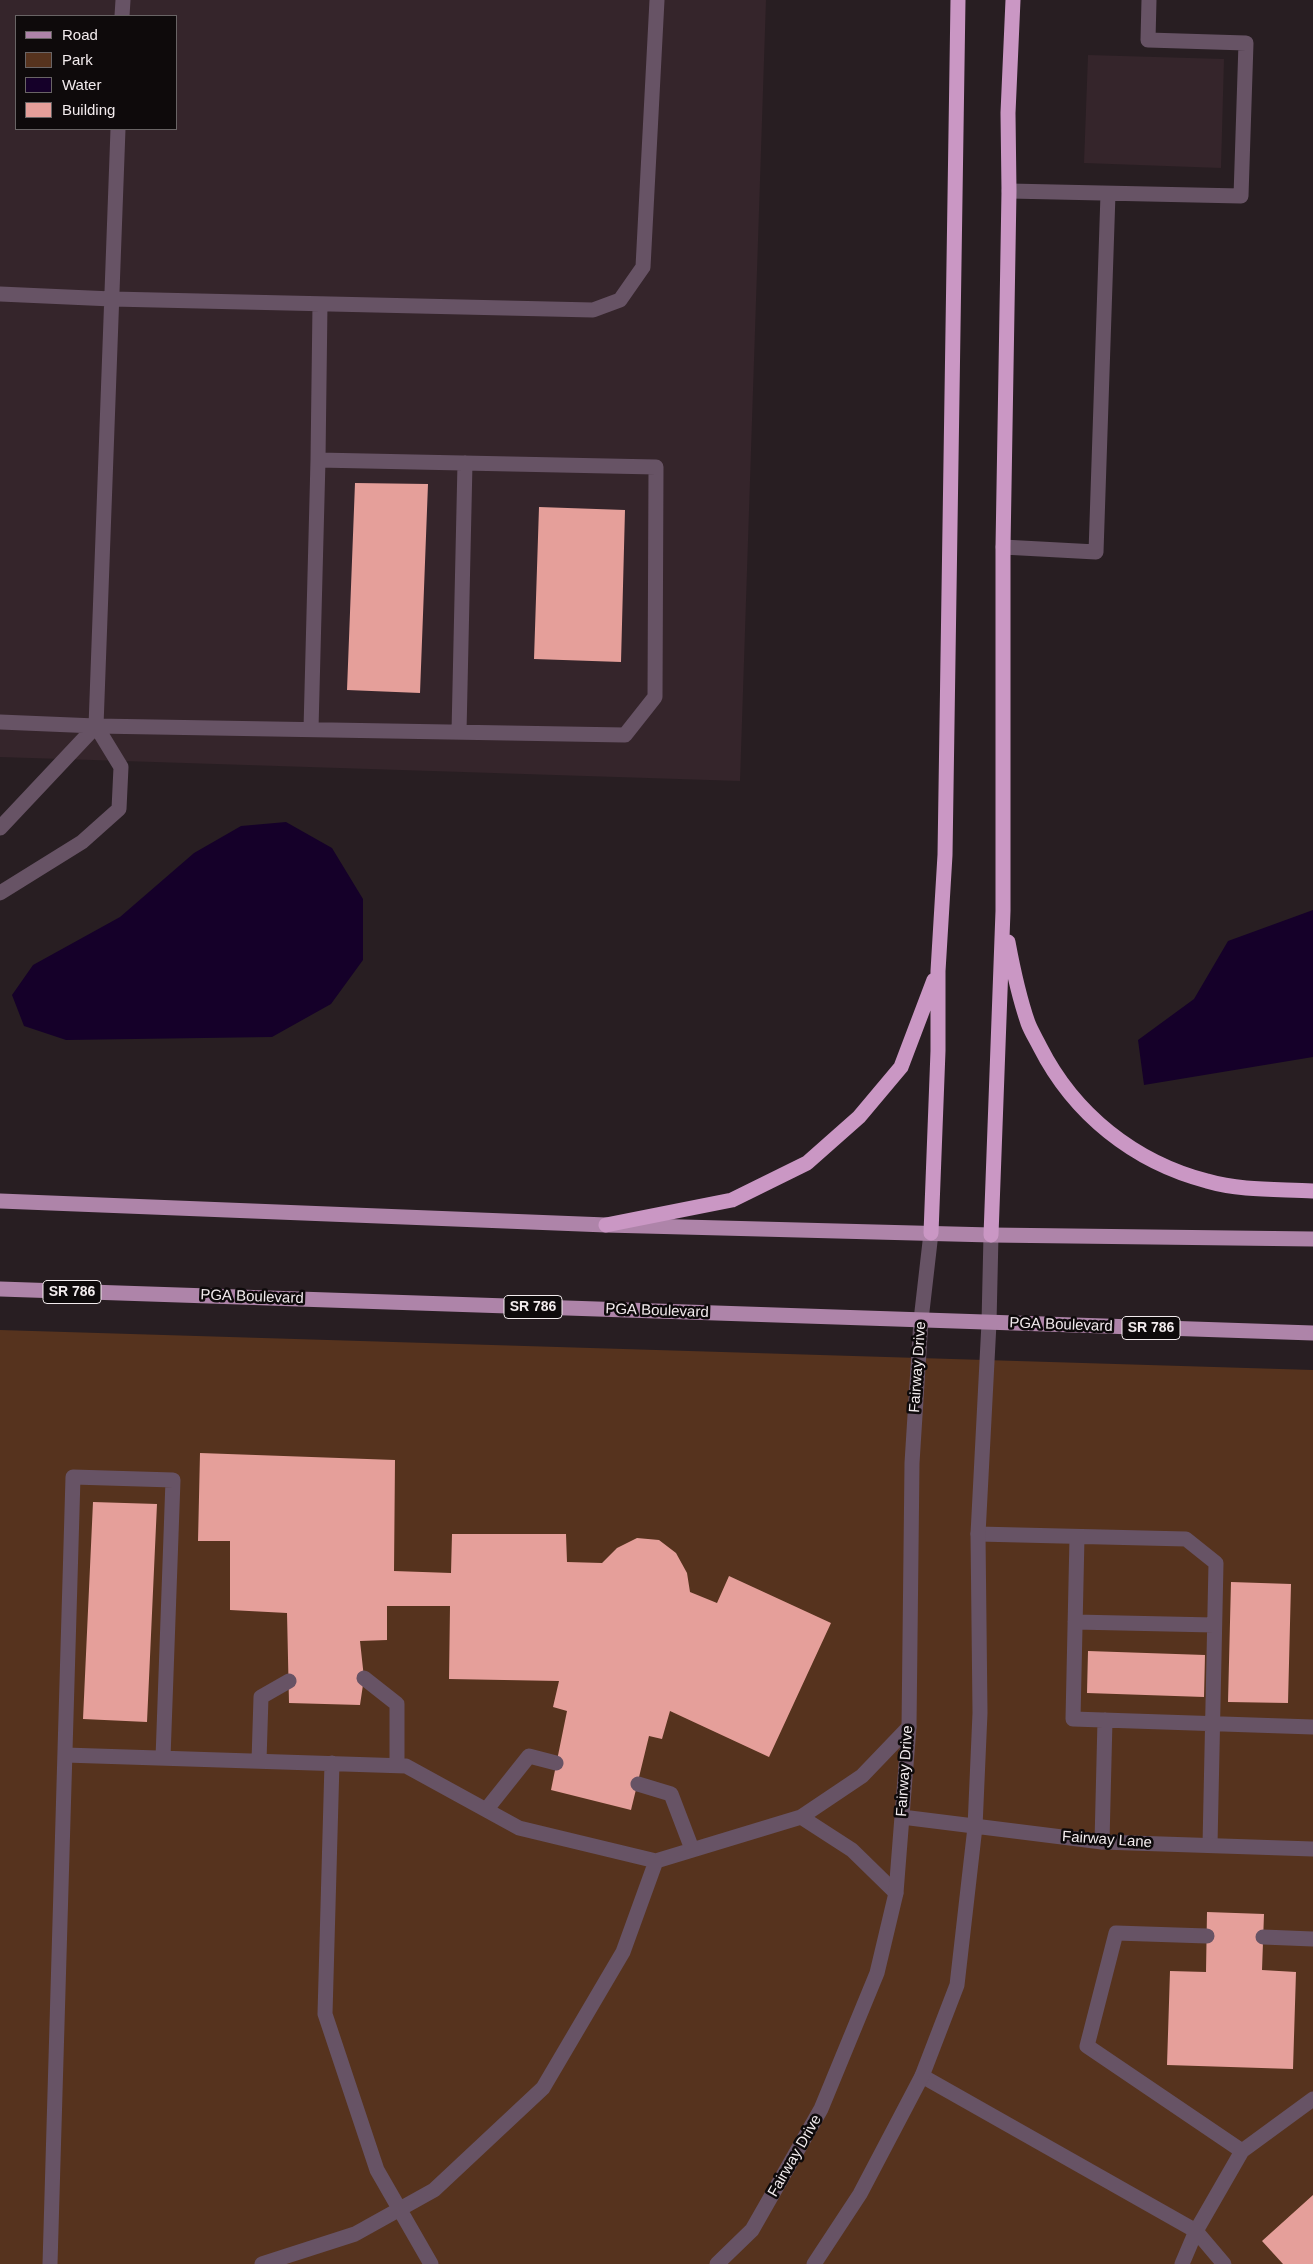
<!DOCTYPE html>
<html>
<head>
<meta charset="utf-8">
<style>
  body { margin:0 }
  #map { position:relative; width:1313px; height:2264px; overflow:hidden; background:#281e22; font-family:Arial,sans-serif }
  canvas { display:block }
  .legend { position:absolute; left:15px; top:15px; width:162px; height:115px; box-sizing:border-box; background:#0e0a0b; border:1px solid #696465; margin:0; padding:6px 9px; list-style:none; font-size:15px; color:#f2ebed }
  .legend li { display:flex; align-items:center; gap:10px; height:25px }
  .legend b { width:25px; border:1px solid #696465 }
</style>
</head>
<body>
<div id="map">
<canvas width="1313" height="2264"></canvas>
<ul class="legend">
<li><b style="height:6px;background:#ae84a9"></b>Road</li>
<li><b style="height:14px;background:#56331e"></b>Park</li>
<li><b style="height:14px;background:#150029"></b>Water</li>
<li><b style="height:14px;background:#e59f9a"></b>Building</li>
</ul>
</div>
<script>
const ctx = document.querySelector('canvas').getContext('2d');
ctx.lineJoin = 'round';
function paint(path, color) {
  ctx.fillStyle = color;
  ctx.fill(path, 'evenodd');
}
function strokePath(path, color, width, dash) {
  ctx.strokeStyle = color;
  ctx.lineWidth = width;
  ctx.lineCap = dash ? 'butt' : 'round';
  ctx.setLineDash(dash || []);
  ctx.stroke(path);
}
function label(font, color, halo, rows, align = 'center') {
  ctx.font = font + ' Arial,sans-serif';
  ctx.lineWidth = 5;
  ctx.setLineDash([]);
  ctx.textBaseline = 'middle';
  ctx.strokeStyle = halo;
  ctx.fillStyle = color;
  for (const [text, x, y, turn = 0] of rows) {
    ctx.save();
    ctx.translate(x, y);
    ctx.rotate((+turn || 0) * Math.PI / 180);
    ctx.textAlign = isNaN(turn) ? turn : align;
    if (halo) ctx.strokeText(text, 0, 0);
    ctx.fillText(text, 0, 0);
    ctx.restore();
  }
}
paint(new Path2D(`
  M0,0H766L740,781L0,757ZM16,16H176V129H16Z
  M1088,55L1224,59L1221,168L1084,163Z`), '#35252b');
paint(new Path2D(`
  M0,1330L1313,1370V2264H0Z`), '#56331e');
paint(new Path2D(`
  M286,822L332,848L363,899V960L331,1004L272,1037L66,1040L24,1026L12,995L33,965L120,917L194,853L241,826Z
  M1313,910V1057L1144,1085L1138,1040L1194,999L1228,941Z`), '#150029');
paint(new Path2D(`
  M355,483L428,484L420,693L347,690Z
  M539,507L625,510L621,662L534,659Z
  M200,1453L395,1460L394,1571L451,1573L452,1534H566L567,1562L602,1563L617,1548L637,1538L659,1540L676,1553L687,1573L690,1592L717,1603L729,1576L831,1623L769,1757L670,1711L662,1739L649,1736L631,1810L551,1790L567,1711L553,1707L559,1681L449,1679L450,1606H387V1640L360,1641L364,1678L360,1705L289,1703L287,1613L230,1610V1541H198Z
  M93,1502L157,1504L147,1722L83,1719Z
  M1231,1582L1291,1584L1288,1703L1228,1702Z
  M1088,1651L1205,1655L1204,1697L1087,1693Z
  M1207,1912L1264,1914L1262,1970L1296,1972L1293,2069L1167,2065L1170,1971L1206,1972Z
  M1313,2195V2264H1283L1262,2241Z`), '#e59f9a');
strokePath(new Path2D(`
  M122,16L123,0
  M1009,191L1241,196L1246,43L1148,40L1149,0
  M0,294L112,299L593,310L620,300L643,267L657,0
  M1003,547L1096,552L1108,194
  M0,722L96,726L625,735L655,697L656,467L318,460L320,304
  M311,729L318,460
  M459,732L465,463
  M0,828L96,726
  M0,893L82,842L119,809L121,767L96,726L118,129
  M978,1534L1186,1539L1216,1563L1210,1845
  M1077,1537L1073,1719L1313,1727
  M1075,1622L1214,1625
  M364,1678L397,1704V1765
  M65,1755L406,1766L519,1828L656,1861
  M259,1761L261,1697L289,1681
  M332,1763L325,2014L377,2170L431,2264
  M638,1784L671,1794L692,1849
  M486,1810L529,1756L556,1763
  M801,1817L852,1850L896,1893
  M1102,1842L1105,1720
  M1207,1936L1116,1933L1087,2046L1242,2151L1313,2099
  M1263,1937L1313,1939
  M922,2076L1196,2231L1224,2264
  M50,2264L73,1477L173,1480L163,1758
  M262,2264L355,2234L434,2190L543,2088L623,1952L656,1861L801,1817L862,1776L909,1727
  M1182,2264L1196,2231L1242,2151`), '#675365', 15);
strokePath(new Path2D(`
  M902,1817L1102,1842L1313,1849
  M717,2264L752,2230L821,2109L877,1973L896,1893L909,1727L912,1463L921,1320L931,1233
  M814,2264L860,2194L922,2076L957,1985L975,1827L980,1713L978,1534L989,1323L991,1235`), '#675365', 15);
strokePath(new Path2D(`
  M0,1201L606,1225L991,1235L1313,1239
  M0,1289L1313,1333`), '#ae84a9', 15);
strokePath(new Path2D(`
  M1008,942C1013,969 1019,997 1028,1023C1031,1031 1036,1039 1040,1047C1074,1114 1134,1162 1207,1181C1241,1191 1278,1189 1313,1191
  M606,1225L732,1200L807,1163L859,1117L901,1067L934,980
  M931,1233L938,1051V971L945,855L958,0
  M991,1235L1003,911V547L1009,191L1008,113L1013,0`), '#ca97c4', 15);
for (const [x, y, w] of [
  [72,1292,58],
  [533,1307,58],
  [1151,1328,58]
]) {
  const box = new Path2D();
  box.roundRect(x - w / 2, y - 11.5, w, 23, 4);
  ctx.fillStyle = '#0e0a0b';
  ctx.fill(box);
  strokePath(box, '#f2ebed', 1);
}
label('bold 14px', '#f2ebed', null, [
  ["SR 786",72,1292],
  ["SR 786",533,1307],
  ["SR 786",1151,1328]
]);
label('15px', '#f2ebed', '#0e0a0b', [
  ["PGA Boulevard",252,1297,2],
  ["PGA Boulevard",657,1311,2],
  ["PGA Boulevard",1061,1325,2],
  ["Fairway Drive",918,1367,-86],
  ["Fairway Drive",905,1771,-86],
  ["Fairway Lane",1107,1840,4],
  ["Fairway Drive",795,2156,-60]
]);
</script>
</body>
</html>
